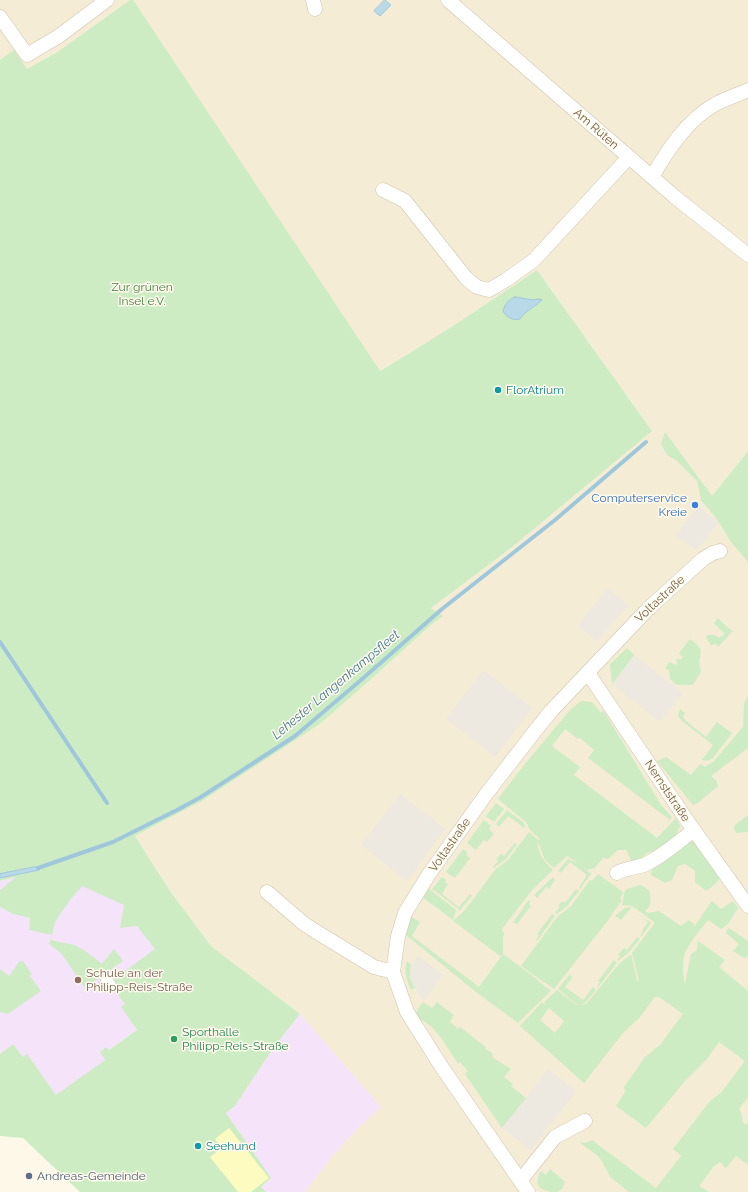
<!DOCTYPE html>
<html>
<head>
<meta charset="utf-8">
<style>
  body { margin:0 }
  canvas { display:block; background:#fdf8e7 }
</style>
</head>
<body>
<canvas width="748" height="1192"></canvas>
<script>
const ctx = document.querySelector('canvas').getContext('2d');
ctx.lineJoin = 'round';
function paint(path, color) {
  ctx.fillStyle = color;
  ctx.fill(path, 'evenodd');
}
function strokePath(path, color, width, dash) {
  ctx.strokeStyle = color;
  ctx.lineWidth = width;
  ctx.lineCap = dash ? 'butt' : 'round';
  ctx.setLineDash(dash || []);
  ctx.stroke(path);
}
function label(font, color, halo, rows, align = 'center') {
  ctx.font = font + ' Raleway,sans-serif';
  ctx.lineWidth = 3;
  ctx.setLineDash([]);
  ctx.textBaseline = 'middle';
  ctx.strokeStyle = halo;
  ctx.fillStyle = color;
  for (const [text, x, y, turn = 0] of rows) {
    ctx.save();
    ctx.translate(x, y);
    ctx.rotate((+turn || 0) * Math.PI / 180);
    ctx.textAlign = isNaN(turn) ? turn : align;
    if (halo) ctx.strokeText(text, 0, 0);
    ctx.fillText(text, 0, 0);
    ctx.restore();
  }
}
paint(new Path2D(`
  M0,0H748V451L712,496L748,552V1192H305L328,1161L358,1128L381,1107L300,1014L211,946L170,891L135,836L202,801L320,724L378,673L432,624L442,616L431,608L652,431L537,270L453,326L371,376L59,51L27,69L0,60Z`), '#f5ecd5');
paint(new Path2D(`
  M698,506L719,523L696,550L676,536Z
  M607,588L628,605L597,641L578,626Z
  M634,655L683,693L660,722L612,684Z
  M483,670L532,708L495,757L446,719Z
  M400,794L445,829L407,881L361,845Z
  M418,956L443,975L424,1001L411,982L410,973L411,965Z
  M548,1069L576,1091L531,1150L502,1128Z`), '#eee9e0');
paint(new Path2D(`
  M106,852L191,954L122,1007L137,1030L109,1050L100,1052L106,1060L56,1096L27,1054L23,1058L13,1044L0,1054V881Z
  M300,1014L381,1107L358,1128L328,1161L305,1192H266L261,1187L271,1179L226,1113L235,1106L274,1047Z`), '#f5e3fa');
paint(new Path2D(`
  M130,0H133L380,371L453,326L537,270L652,431L512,547L431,608L443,616L432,624L378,673L320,724L202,801L135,836L170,891L211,946L300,1014L274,1047L235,1106L226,1113L271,1178L261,1187L266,1192H80L23,1138L0,1136V1054L13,1044L23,1057L27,1054L56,1095L105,1060L100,1052L106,1047L109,1050L137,1030L121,1007L125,1004L109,983L155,949L137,926L120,928L124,905L82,886L70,900L55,922L51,940L74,945L84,950L102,964L114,949L123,961L85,988L61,953L49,944L52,935L29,930L30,918L13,914L0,907V890L16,877L0,881V60L14,50L27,69L59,51Z
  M665,432L712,496L748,451V562L731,542L716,518L701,500L697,481L676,460L667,455L661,444Z
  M718,618L727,627L733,631L718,647L716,644L711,645L706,638L707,635H715L719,638L725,634L714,623Z
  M690,639C710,653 695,653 701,671L695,682L692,685H677L670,679L669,670L665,669L669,662L677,665L678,663L676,661L678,658L680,660L683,657L679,653Z
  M627,648L634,655L612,684L610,664Z
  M748,696V748L711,776L716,780L718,786L698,803L693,805L657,761L666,757L691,775L700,764L705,767L714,761L743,727L744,703Z
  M581,701L592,702L601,713L603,710L661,805L672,817L670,820L588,758L594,750L580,738L578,739L565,729L552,746L580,767L574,775L657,838L676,818L680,826L677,833L680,839L658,850L647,853L638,861L631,860L626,850H618L608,859L603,858L595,868L587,870L583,867L591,874L580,889L579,888L587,875L570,862L561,873L558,871L568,859L579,864L567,856L554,868L545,860L538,842C537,854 545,862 553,870L532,890L502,929L504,934L503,939V954L500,956L453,921L465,910L495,870L508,860L529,832L538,840L540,839L530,830L526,822L498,799L520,770L570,710Z
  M680,709L685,713L683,717L685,720L706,737L717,722L732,733L713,758L707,761L702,760L713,745L682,721L678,716Z
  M496,803L504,809L494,822L486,816Z
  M507,810L524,823L525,826L524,828L508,816L499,827L496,824Z
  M748,815V832L736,833L734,829L735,825Z
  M484,820L491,826L489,829L494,834L487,842L484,840L476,850L467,843Z
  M697,841L721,874C718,883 714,886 706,891L695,882V871L685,864L678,866L672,880L665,883L651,875L654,860L684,847L686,842Z
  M515,843L517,844L507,858L494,868L493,867L498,861L496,860L501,854L504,856Z
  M463,849L467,852L466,855L470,858L455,878L446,872Z
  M598,874L623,892L620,899L622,900L609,919L554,989L521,966L558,916L571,906L590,880L592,881Z
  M442,877L446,880L445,882L448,884L442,894L459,907L470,894L472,896L460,910L432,889Z
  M553,877L555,880L549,889L546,887L537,898L534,895Z
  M423,884L456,910L453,920L417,893Z
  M641,885L649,890C651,898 652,907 645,911L648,913L659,911L681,926L689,920L694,924V927L712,901L721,909L733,901L738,908L728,924L721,929L708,920C690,943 678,952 685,984L691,954C698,952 697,947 698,941L725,960L719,967L748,991V1097L739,1109C743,1113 741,1120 745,1125L747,1123L748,1124V1165L736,1156L726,1168L720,1162L713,1167L699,1186L709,1192H629L610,1177L603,1163L598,1156L579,1142L586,1143L592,1140L656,1188L681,1156L673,1149L710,1101L721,1093L745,1061L719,1042L707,1059L685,1081L646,1128L616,1106L625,1092L624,1087L645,1057L660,1045L683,1014L659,997H655L640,1017L623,1033L584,1083L520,1026L542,1002L547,1006L544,1002L557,990L577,1005L586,1004L619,964L631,954L637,980L639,981L632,953L654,924L655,927L654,922L632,906L622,905C624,899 623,894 626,889ZM549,1008L564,1021L555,1033L540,1020Z
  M576,889L579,891L568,905L557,914L555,913L560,907L558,906L562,901L565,903Z
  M529,900L531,901L529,904L531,906L517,924L513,922Z
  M629,907L651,923L641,937L640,936L643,931L642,930L648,922L631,908L621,920L615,916L625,908Z
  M552,914L555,916L537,941L536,940L539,935L537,934Z
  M411,917L420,922L412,936L479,987L503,954L537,979V980L551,991L518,1023L476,992L406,935Z
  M729,928L748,941V955L746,958H744L733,951L739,944L726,933V931Z
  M637,937L640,939L629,952L618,961L617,960L620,956L618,955L624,948L627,950Z
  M614,960L617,963L598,987L597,986L600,982L598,981Z
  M23,961L32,974L30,976L41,991L8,1014L0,1012V969L9,976L19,962Z
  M407,961L411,965C409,975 410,980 415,988L411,990C407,982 403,969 407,961Z
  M570,974L572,978L565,987L583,1000L593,987L596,990L585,1003L578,1005L558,989Z
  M423,1002L432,1008L437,1002L454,1015L450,1022L458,1029L460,1027L486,1047L485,1048L493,1054L492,1057L511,1069L504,1077L513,1084L511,1086L526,1098L502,1128L465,1074L468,1071L460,1062L458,1064C450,1052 439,1032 428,1024C423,1020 419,1019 414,1015Z
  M550,1169L565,1182L563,1188L558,1192C544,1192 531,1188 541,1171L546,1175Z`), '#cdecc4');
paint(new Path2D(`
  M229,1128L269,1178L251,1192H238L210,1157L222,1148L215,1139Z`), '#fefbc0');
const water = new Path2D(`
  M385,0L391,5L380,16L374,11Z
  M515,297L533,300L539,299L542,300C535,307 525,311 520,319C513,321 506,317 503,311C505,304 508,300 515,297Z
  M34,867H42L39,870L0,878V874Z`);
paint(water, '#bad9e8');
strokePath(water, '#9fc7db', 1);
strokePath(new Path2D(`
  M0,642L107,803
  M38,868L113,842L177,810L201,797L295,736L361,680L442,609L555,520L646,442`), '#9fc7db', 4);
const minor = new Path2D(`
  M313,0L315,9
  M448,0L675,197L748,255
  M0,17L27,55L59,36L107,0
  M652,177C667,151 687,120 714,105C725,99 737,95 748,90
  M383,190L405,201L466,278L477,287L489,290L506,280L534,260L629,157
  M588,673L686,819L748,906
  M617,873C625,868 635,868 644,865C662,857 678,842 694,830
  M267,892L303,923L315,931L374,967L393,972
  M107,983L109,986
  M520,1181L555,1137L585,1121
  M528,1192L441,1066L407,1012L393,972L398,936L405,913L429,874L487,793L535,731L552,710L648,609L703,559L713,553L720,551`);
strokePath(minor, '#d0c2ab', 15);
strokePath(minor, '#fff', 14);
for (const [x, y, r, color] of [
  [498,390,4,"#0f9aa8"],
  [695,505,4,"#3f7fe0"],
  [78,980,4,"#8d6e63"],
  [174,1039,4,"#2e9e5b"],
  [198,1146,4,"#0f9aa8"],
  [29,1176,4,"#5c6f8a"]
]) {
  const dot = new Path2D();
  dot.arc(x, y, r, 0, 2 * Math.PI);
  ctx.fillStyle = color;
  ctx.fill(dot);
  strokePath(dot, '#fffbee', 1.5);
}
label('12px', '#796249', '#fffbee', [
  ["Am Rüten",596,129,41],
  ["Voltastraße",660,599,-43],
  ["Nernststraße",667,791,56],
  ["Voltastraße",450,845,-55]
]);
label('12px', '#487f41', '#fffbee', [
  ["Zur grünen",142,287],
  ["Insel e.V.",142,301]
]);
label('12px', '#0d838f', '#fffbee', [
  ["FlorAtrium",506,390],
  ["Seehund",206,1146]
], 'left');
label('12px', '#366cbe', '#fffbee', [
  ["Computerservice",687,498],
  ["Kreie",687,512]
], 'right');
label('12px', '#785e54', '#fffbee', [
  ["Schule an der",86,973],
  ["Philipp-Reis-Straße",86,987]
], 'left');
label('12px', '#27864d', '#fffbee', [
  ["Sporthalle",182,1032],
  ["Philipp-Reis-Straße",182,1046]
], 'left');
label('12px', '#4e5e75', '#fffbee', [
  ["Andreas-Gemeinde",37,1176]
], 'left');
label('italic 13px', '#447994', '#fffbee', [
  ["Lehester Langenkampsfleet",336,685,-40]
]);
</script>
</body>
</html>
